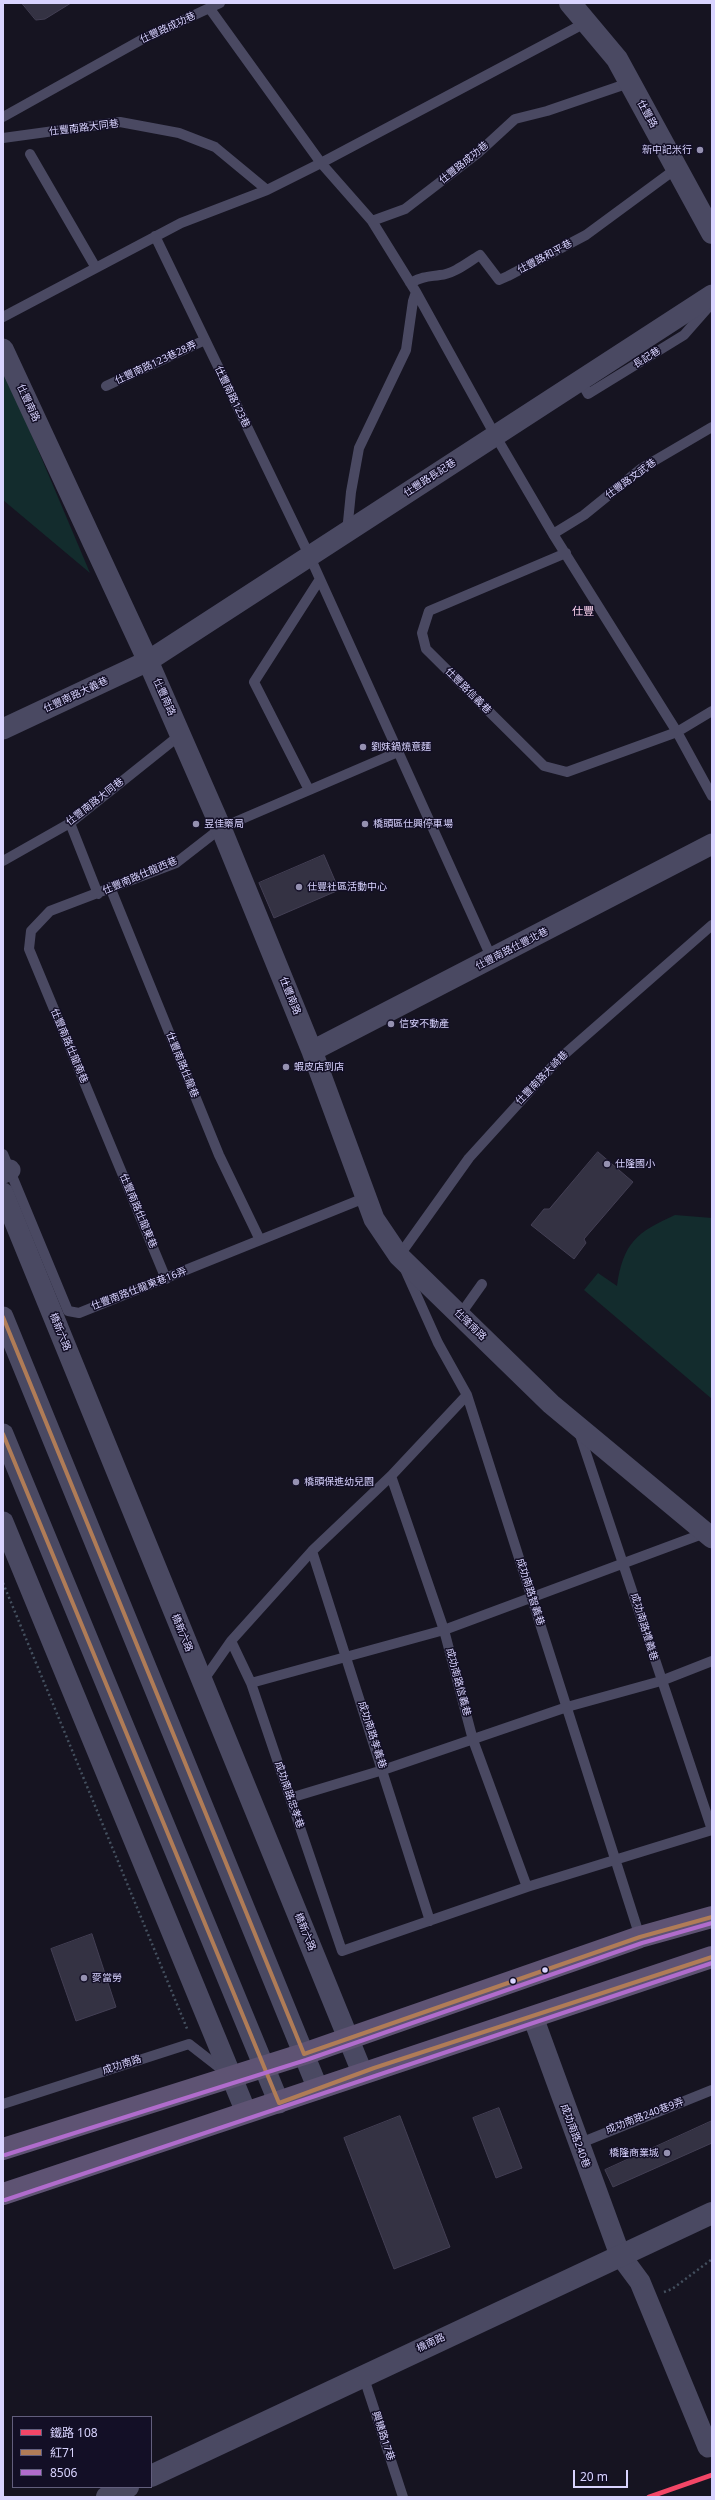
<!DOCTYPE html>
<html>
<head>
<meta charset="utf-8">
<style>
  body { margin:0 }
  #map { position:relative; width:715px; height:2500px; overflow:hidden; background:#161421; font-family:"Noto Sans","Noto Sans TC",sans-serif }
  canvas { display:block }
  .frame { position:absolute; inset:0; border:4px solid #d9d4ff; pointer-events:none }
  .legend { position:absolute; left:12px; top:2416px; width:140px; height:72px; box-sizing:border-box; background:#130f26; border:1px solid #625e7d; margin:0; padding:5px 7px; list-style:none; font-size:12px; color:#d9d4ff }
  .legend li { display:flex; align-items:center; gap:8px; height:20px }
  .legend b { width:20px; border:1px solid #625e7d }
  .scale { position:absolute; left:573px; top:2470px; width:55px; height:18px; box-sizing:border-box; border:2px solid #d9d4ff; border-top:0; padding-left:5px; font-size:12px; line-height:14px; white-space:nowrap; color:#d9d4ff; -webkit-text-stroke:3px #130f26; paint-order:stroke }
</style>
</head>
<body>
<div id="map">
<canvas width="715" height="2500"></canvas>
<div class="frame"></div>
<ul class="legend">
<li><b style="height:5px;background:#f34667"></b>鐵路 108</li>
<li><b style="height:5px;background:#b07c57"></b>紅71</li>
<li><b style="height:5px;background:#b06ccc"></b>8506</li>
</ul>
<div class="scale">20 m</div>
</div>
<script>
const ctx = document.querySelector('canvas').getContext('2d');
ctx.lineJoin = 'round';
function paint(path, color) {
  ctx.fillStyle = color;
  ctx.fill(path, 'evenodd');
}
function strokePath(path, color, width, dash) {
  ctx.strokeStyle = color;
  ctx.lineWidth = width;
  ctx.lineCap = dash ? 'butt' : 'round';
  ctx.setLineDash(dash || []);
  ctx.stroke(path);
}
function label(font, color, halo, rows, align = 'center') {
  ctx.font = font + ' "Noto Sans","Noto Sans TC",sans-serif';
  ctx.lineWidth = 3;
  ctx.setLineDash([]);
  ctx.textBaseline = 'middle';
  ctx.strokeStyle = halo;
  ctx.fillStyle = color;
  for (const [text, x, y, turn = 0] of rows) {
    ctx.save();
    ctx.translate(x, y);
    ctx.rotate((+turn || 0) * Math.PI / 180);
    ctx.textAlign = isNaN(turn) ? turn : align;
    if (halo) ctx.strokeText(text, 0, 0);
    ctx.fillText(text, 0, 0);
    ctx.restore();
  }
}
paint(new Path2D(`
  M3,367L90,573L3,500Z
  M675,1215L712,1218V1399L584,1290L598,1273L617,1286C623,1243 637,1232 675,1215Z`), '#132c2d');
const building = new Path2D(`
  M22,3H71L45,19L36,20Z
  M324,855L339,890L274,918L259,883Z
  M598,1152L633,1182L584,1239L586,1243L574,1259L531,1225L544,1209H549Z
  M92,1934L116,2007L76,2021L51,1949Z
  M499,2108L522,2168L496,2178L473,2118Z
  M400,2116L450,2247L394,2269L344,2138Z
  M712,2121V2143L613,2187L605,2170Z`);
paint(building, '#343243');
strokePath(building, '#433f54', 1);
strokePath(new Path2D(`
  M3,1583L188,2031
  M664,2292L672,2289L712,2259`), '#44505f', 2.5, [2, 3]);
strokePath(new Path2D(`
  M210,9L321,163L372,221L416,292L495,435L553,534L677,732L712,796
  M3,117L141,40L220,3
  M3,138L120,122L179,133L215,147L267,190
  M30,154L96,268
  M372,221L405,209L478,153L515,119L547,111L629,83
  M155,236L310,557L492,959
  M410,283C425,276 426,277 440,275C454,274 468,262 480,255L499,280L508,276L586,235L677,168
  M3,317L181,223L267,190L321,163L585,23
  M580,380L588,394L684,335L712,303
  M106,386L205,340
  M347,532L351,492L359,448L406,350L413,301L416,292
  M553,534L584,515L642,468L712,427
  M566,553L429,611L422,633L426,649L544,766L567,772L677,732L712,711
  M309,790L254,682L320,579
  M70,823L98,894
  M3,861L70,823L180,735
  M110,887L219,1155L260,1240
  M3,1154L68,1311L79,1313L367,1197
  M166,1279L29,949L31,931L50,911L176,863L221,828L398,752
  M460,1315L482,1284
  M579,1432L712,1830
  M391,1476L444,1630L473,1740L527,1887
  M312,1551L430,1921
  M231,1641L251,1683L342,1951L527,1887L712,1830
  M203,1681L231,1641L312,1551L391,1476L467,1395
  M251,1683L444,1630L705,1533
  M290,1798L383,1770L567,1707L661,1681L712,1661
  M640,1937L467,1395L438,1343L399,1256L469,1158L558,1060L712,925
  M3,2104L189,2044L225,2072
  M578,2144L712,2090
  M363,2375L403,2497`), '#4a4962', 10);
strokePath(new Path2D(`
  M3,349L148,661L221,828L312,1051L374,1219L399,1256L551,1404L712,1538
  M3,729L148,661L712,295
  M312,1051L712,844
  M3,1173L10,1170
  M3,1193L362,2072
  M3,1317L318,2089
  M3,1434L279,2103
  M3,1522L246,2112
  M533,2017L620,2255L640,2282L708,2447`), '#4a4962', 21);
strokePath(new Path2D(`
  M570,3L617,59L712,233
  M151,2476L712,2213
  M107,2497L128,2487`), '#4a4962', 22);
strokePath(new Path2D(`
  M3,2149L304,2054L640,1937L712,1917
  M3,2194L712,1957`), '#5e5373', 22);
strokePath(new Path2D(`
  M3,1317L304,2054L640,1937L712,1917
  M3,1434L279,2103L374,2068L712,1957`), '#b07c57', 4);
strokePath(new Path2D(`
  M5,2155L306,2060L642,1943L712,1923
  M5,2200L712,1963`), '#b06ccc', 4);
strokePath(new Path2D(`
  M649,2497L712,2475`), '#f34667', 5);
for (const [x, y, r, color] of [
  [700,150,4,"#9591b1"],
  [363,747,4,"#9591b1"],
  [196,824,4,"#9591b1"],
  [365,824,4,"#9591b1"],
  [299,887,4,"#9591b1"],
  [391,1024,4,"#9591b1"],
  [286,1067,4,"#9591b1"],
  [607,1164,4,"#9591b1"],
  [296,1482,4,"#9591b1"],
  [545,1970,3.5,"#d9d4ff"],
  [84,1978,4,"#9591b1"],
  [513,1981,3.5,"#d9d4ff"],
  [667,2153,4,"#9591b1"]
]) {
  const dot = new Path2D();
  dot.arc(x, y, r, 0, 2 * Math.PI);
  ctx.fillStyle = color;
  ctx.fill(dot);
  strokePath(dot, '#130f26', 1.5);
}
label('10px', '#d9d4ff', '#130f26', [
  ["仕豐路成功巷",168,28,-25],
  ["仕豐路",647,114,61],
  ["仕豐南路大同巷",84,128,-7],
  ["仕豐路成功巷",464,163,-39],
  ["仕豐路和平巷",545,257,-28],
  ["長記巷",647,358,-32],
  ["仕豐南路123巷28弄",156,363,-25],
  ["仕豐南路123巷",232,397,64],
  ["仕豐南路",28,403,65],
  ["仕豐路長記巷",430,478,-33],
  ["仕豐路文武巷",631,479,-36],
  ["仕豐路信義巷",468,691,45],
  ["仕豐南路大義巷",76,695,-25],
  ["仕豐南路",164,697,66],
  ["仕豐南路大同巷",95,802,-38],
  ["仕豐南路仕龍西巷",140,876,-23],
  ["仕豐南路仕豐北巷",512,949,-27],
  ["仕豐南路",290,996,68],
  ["仕豐南路仕龍南巷",69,1046,67],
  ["仕豐南路仕龍巷",182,1065,68],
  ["仕豐南路大崎巷",542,1078,-46],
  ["仕豐南路仕龍東巷",138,1211,67],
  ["仕豐南路仕龍東巷16弄",139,1289,-21],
  ["仕隆南路",470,1325,44],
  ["橋新六路",60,1332,68],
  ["成功南路智義巷",530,1592,72],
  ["成功南路禮義巷",644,1627,73],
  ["橋新六路",182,1633,68],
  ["成功南路信義巷",458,1682,75],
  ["成功南路孝義巷",372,1735,72],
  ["成功南路忠孝巷",289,1795,71],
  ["橋新六路",305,1932,68],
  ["成功南路",122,2065,-18],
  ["成功南路240巷9弄",645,2116,-21],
  ["成功南路240巷",575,2136,70],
  ["橋南路",431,2343,-25],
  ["興糖路17巷",383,2436,72]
]);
label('10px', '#d9d4ff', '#130f26', [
  ["新中記米行",692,150,"right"],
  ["劉妹鍋燒意麵",371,747],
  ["昱佳藥局",204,824],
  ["橋頭區仕興停車場",373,824],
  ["仕豐社區活動中心",307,887],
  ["信安不動產",399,1024],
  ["蝦皮店到店",294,1067],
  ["仕隆國小",615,1164],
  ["橋頭保進幼兒園",304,1482],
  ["麥當勞",92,1978],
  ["橋隆商業城",659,2153,"right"]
], 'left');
label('11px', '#ffd6f0', '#130f26', [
  ["仕豐",583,612]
]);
</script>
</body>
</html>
